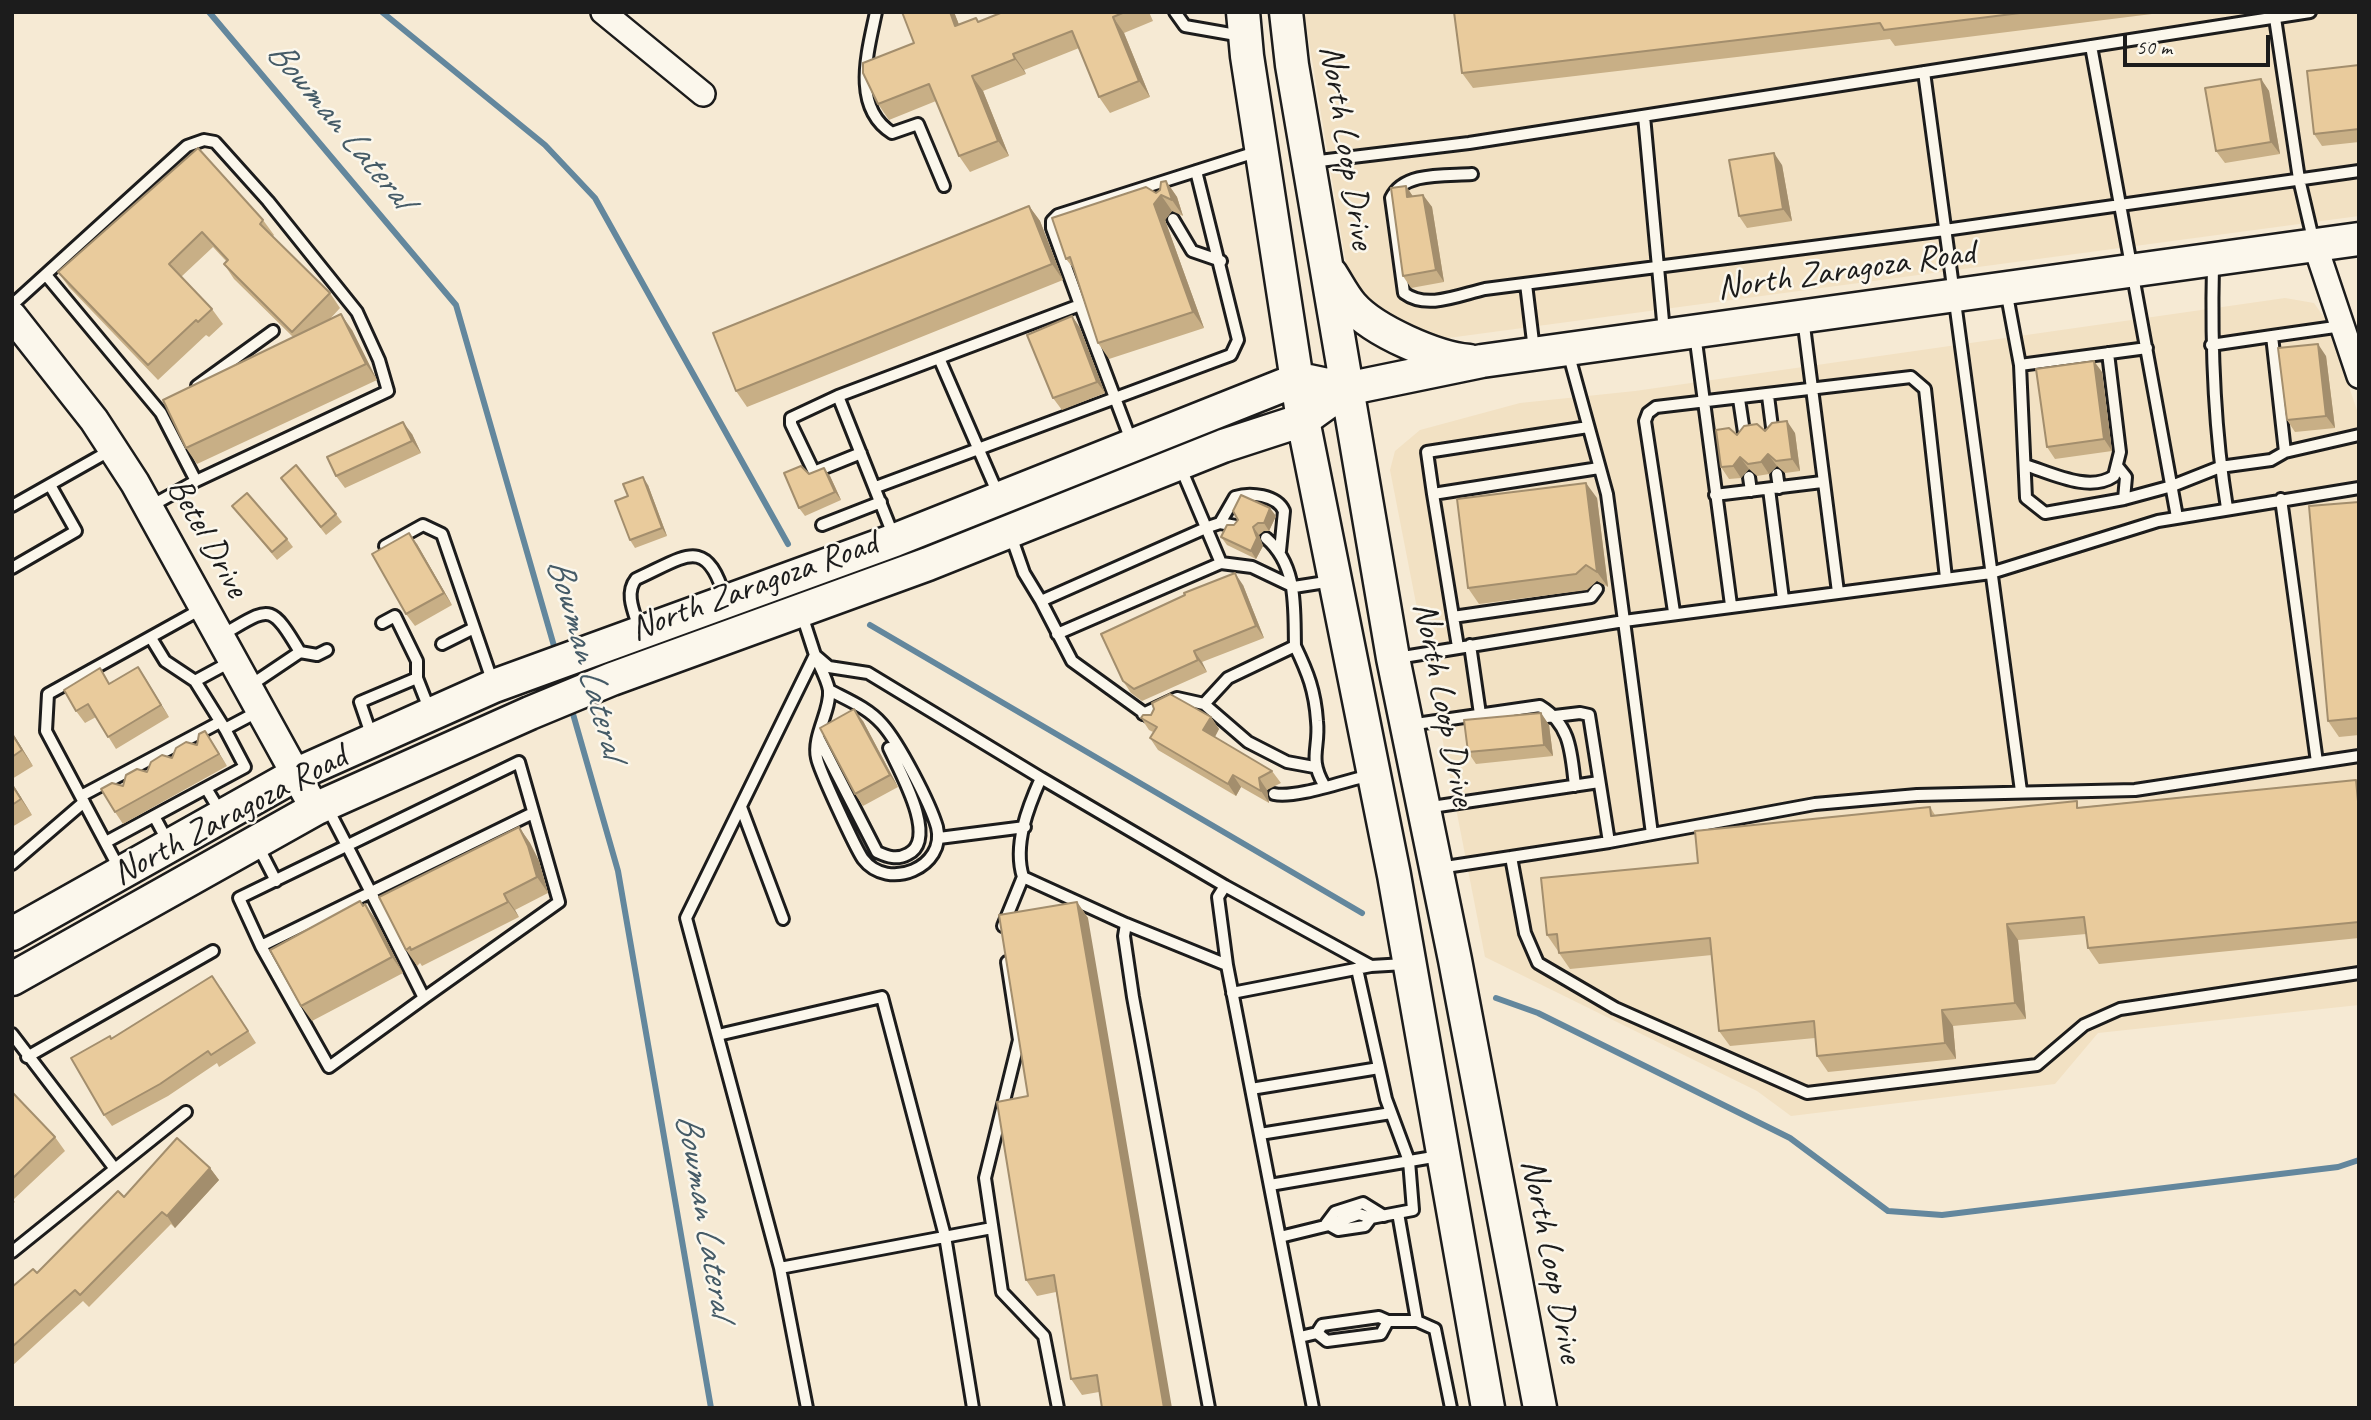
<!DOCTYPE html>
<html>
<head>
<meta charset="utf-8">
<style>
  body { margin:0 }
  #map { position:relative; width:2371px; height:1420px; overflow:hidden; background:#f6ead4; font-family:Caveat,sans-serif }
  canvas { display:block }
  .frame { position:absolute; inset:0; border:14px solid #1c1c1c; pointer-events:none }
  .scale { position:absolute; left:2123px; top:35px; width:147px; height:32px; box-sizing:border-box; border:4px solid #1c1c1c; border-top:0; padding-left:9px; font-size:21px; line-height:24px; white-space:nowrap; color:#1c1c1c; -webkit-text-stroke:5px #fbf7ec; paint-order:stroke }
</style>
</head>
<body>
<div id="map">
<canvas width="2371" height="1420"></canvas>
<div class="frame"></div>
<div class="scale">50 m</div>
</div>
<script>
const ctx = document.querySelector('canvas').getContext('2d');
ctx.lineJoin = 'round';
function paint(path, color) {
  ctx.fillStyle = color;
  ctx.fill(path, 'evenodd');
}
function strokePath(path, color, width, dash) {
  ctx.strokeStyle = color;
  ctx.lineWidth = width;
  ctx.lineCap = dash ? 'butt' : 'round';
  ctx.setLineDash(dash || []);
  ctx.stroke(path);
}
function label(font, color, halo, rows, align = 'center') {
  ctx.font = font + ' Caveat,sans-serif';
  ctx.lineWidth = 5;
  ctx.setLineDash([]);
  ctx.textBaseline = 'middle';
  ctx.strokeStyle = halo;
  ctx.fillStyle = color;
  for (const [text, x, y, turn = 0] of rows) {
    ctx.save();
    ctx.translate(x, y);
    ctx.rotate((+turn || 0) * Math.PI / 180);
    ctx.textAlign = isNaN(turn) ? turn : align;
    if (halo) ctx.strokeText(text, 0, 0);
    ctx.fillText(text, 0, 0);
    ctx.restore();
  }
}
paint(new Path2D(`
  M1304,12H2359V216L1448,338H1422L1374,315L1347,270Z
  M2285,298L2314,303L2326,320L2359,416V1005L2098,1033L2055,1084L1791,1116L1757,1091L1485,957L1390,470L1395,451L1420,430L1520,403L1635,391Z`), '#f2e1c3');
strokePath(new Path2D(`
  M209,12L456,305L556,653
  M382,12L545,145L595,198L788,544
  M870,625L1362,913
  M571,707L618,871L711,1408
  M1496,998L1538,1013L1790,1138L1888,1211L1942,1215L2338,1167L2359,1160`), '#63879d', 6);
const service = new Path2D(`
  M876,12C868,51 851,107 892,133L918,124L944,186
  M1175,12L1185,26L1242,36
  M2275,18L2299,179L2314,243
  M2091,46L2177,517
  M1924,72L2021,791
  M1644,116L1664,332
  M1311,162L1469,143L2310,12
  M1472,174C1446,176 1404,171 1391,198L1404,293C1427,310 1459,295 1485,289L1945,230L2359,171
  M1173,219L1192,251L1221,261
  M2213,264C2211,345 2214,428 2227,508
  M46,275L161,413L196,481
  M1526,284L1534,350
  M2006,290L2020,365L2147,348
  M12,305L187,146L204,140L215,142L268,201L357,312L379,360L388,391L196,481L149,507
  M1080,305L1132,443
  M1803,318L1838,592
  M1695,334L1731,605
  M2272,336L2342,326
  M2211,345L2272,336L2285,452
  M939,358L998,494
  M2020,365L2026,498L2045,513L2124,499L2172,486L2220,467L2271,460L2285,452L2359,435
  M197,386L273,331
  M838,396L791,418V424L814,472L861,453
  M1768,396L1773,435
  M1739,399L1745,439
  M2025,465C2051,473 2089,493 2114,476L2120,452L2108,353
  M1180,466L1221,563L1252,567L1294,587L1332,581
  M2118,467L2126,477L2124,499
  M1777,474L1779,488
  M1749,477L1751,491
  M876,487L1231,355L1238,340L1196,171
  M1769,489L1783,599
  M1433,494L1427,452L1588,427
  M1715,495L1822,482
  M2281,499L2317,762
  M12,506L111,450
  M1220,523L1235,497C1250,492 1277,495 1284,511L1280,551
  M822,525L881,502
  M1010,533L1024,573L1041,601L1208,527L1220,523L1236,526
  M894,537L838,396L1080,305L1052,228V221L1058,215L1259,151
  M385,546L423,525L442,534L493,683
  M12,568L76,531L50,485
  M1041,601L1072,661L1148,716
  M801,612L815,655L829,667L868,673L1041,778
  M1674,612L1645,421L1648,413L1656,407L1911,377L1925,389L1946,578
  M1453,617L1591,597L1597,589
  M382,623L395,616L417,661V678
  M640,631C635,614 624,594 636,579C685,557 706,534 725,598
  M1057,634L1221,563
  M220,636C270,608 269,600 300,652L248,687
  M151,638L165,661L195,681L225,729L259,711
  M442,644L474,628
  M1470,645L1480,714
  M1295,646C1308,673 1315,691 1317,721C1320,749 1308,757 1324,785
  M1458,647L1433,494L1599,468
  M300,652L317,655L327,650
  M815,655C819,665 827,679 829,690C831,711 812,736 817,758C819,770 856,849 863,859C888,892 947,867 937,827C930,803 899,743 882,724C868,708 848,700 829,690
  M1397,658L1624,621L1607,494L1568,352
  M195,681L232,661
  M1204,704L1228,678L1295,646C1294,607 1298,566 1266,538
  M1143,714L1177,698L1204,704L1248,742L1287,762L1314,767
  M1480,714L1500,723
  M1530,719L1580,713L1589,715L1609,842
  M1409,725L1540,706C1571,725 1571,752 1575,786
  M372,737L360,702L417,678L430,711
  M819,739L877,852C888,857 897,860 908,854C939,839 899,770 889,748
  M206,788L245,767L225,729
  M1274,794C1295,799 1347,780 1371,775
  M81,796L220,722
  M327,807C360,870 392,934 424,998L559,902L519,762L239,898L261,946L533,813
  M741,807L783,919
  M1425,808L1599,782
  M154,816L168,842
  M1652,834L1624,621L1991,573L2158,521L2359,488
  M939,838L1025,827
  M106,842L206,788L221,813
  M258,846L276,881
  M1511,857L1525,933L1538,963L1615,1008L1807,1093L2037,1065L2084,1025L2120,1009L2359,973
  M12,864L84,802
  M1439,868L1609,842L1815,804L1917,795L2135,790L2359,756
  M120,870L46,731L48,694L203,608
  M1126,924L1023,877C1013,845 1028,807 1041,778L1225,886
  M1003,926L1023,877
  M261,946L329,1067L424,998
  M1007,962L1019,1040L985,1178L1002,1292L1044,1336L1058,1408
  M1232,993L1371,966L1405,964
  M12,1034L115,1169L12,1252
  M718,1035L882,997L945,1236L973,1408
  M27,1057L213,951
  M1251,1089L1379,1068
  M1260,1134L1391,1113
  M115,1169L186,1112
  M1270,1185L1439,1156
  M1398,1213L1417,1321L1435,1329L1451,1408
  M1326,1224L1335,1212L1363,1203L1384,1216
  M1329,1225L1338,1230L1365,1226L1371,1218
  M1280,1237L1329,1225L1359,1214L1371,1218L1413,1210L1409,1161L1386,1099L1357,969
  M780,1268L992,1228
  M1317,1333L1327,1341L1381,1334L1388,1321
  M1300,1337L1317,1333L1322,1325L1379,1317L1388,1321H1417
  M807,1408L780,1268L686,918L815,655
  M1209,1408L1133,997L1124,936L1126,924L1227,965
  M1313,1408L1227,965L1218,897L1225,886L1371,966`);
const minor = new Path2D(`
  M603,12L703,94
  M2315,245L2359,376`);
const tertiary = new Path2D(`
  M12,316L94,420L135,483L315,809`);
const secondary = new Path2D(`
  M1243,12L1247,56L1303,420L1394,875L1488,1408
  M1286,12L1292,65L1393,658L1455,960L1540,1408
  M1331,274C1338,285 1344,297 1352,306C1374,331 1436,358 1469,361
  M12,934L297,774L494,686L895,540L1299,379L1346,389L1482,361L2359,239
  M12,979L315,809L530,713L612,679L928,564L1223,446L1303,420L1346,389`);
strokePath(service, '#1c1c1c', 16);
strokePath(minor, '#1c1c1c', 28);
strokePath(tertiary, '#1c1c1c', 33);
strokePath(secondary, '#1c1c1c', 37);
strokePath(service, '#fbf7ec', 10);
strokePath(minor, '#fbf7ec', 23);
strokePath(tertiary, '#fbf7ec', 28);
strokePath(secondary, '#fbf7ec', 32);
paint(new Path2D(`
  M902,12H954L959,25L976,18L979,22L1003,12H1149L1153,21L1124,33L1150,97L1110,113L1099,97L1079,48L1024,70L1026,74L983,91L1009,156L970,172L959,156L936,101L889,120L878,104L914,43Z
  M1454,12H2168L1895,46L1890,39L1473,88L1462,73Z
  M2359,65V142L2322,146L2314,134Z
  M2261,79L2269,91L2280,154L2225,163L2216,151Z
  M198,148L263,220L274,235L272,237L330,293L340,308L329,320L352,330L377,380L197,464L186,448L293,337L234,279L224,264L226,261L213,247L181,277L212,309L223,324L209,337L206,335L158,380L69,287L58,272Z
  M1782,165L1792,221L1747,228L1739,216Z
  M1166,181L1177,197L1183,216L1172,211L1165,220L1204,328L1109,359L1098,343L1074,269L1066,259L1160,190Z
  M1406,186L1413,197L1423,195L1432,207L1444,282L1411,288L1403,276Z
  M1029,206L1040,221L1063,280L747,407L736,391Z
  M1072,316L1080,328L1105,393L1062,410L1053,398Z
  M2326,356L2335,428L2295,432L2287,420Z
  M2102,372L2112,451L2055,459L2047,447Z
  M1765,431L1795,433L1800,471L1785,473L1777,466L1769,474L1757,476L1749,469L1741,478L1729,479L1721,467L1737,435Z
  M412,434L421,453L345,488L336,476Z
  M809,474L830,476L841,500L805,516L799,508Z
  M281,478L336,514L342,522L326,535Z
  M648,485L667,536L635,548L630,540L628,496Z
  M1597,498L1608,587L1597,581L1587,590L1479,604L1468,588Z
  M2359,502V735L2339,737L2328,721Z
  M232,506L287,539L293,547L277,560Z
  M1276,516L1269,531H1264L1259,535L1263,546L1256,559L1227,545L1221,537L1234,525Z
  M417,544L452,605L415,626L406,614Z
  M1243,585L1264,638L1202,662L1207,672L1142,701L1131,693L1123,681Z
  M138,667L169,717L116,749L96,717L85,723L76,711L110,683Z
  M1541,713L1549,725L1553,756L1476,764L1468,752Z
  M1211,717L1219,729L1215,737L1272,771L1281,783L1267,790L1269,803L1241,787L1236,796L1158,750L1150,738L1153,732L1149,730L1141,718Z
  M863,721L898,787L863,806L855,794Z
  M205,731L227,766L123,824L115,812L123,786L197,745Z
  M12,732L33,766L12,779Z
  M2356,780L2359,784V938L2099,964L2088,948L2086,934L2018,940L2026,1019L1953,1026L1956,1059L1828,1072L1817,1056L1815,1038L1730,1046L1719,1031L1712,955L1570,969L1559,953V950L1558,951L1547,935L1698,863L1930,807L1935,815L2081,807Z
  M12,783L32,815L12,827Z
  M519,827L530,843L539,861L548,893L515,910L519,917L422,966L420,963L417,966L406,950Z
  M1077,902L1088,918L1099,1392L1082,1395L1071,1379L1056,1292L1037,1296L1026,1280L1028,1096Z
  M365,904L376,920L403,973L312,1021L301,1006L363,906Z
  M221,988L256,1043L219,1067L217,1063L168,1096L112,1126L104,1115L112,1039Z
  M12,1092L55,1137L65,1151L13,1200L15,1202L12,1204Z
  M210,1168L219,1180L175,1228L171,1224L89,1307L83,1301L12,1366V1287L37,1273L124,1197Z`), '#c8af86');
paint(new Path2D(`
  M950,12H954L966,42L955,26Z
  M1113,17L1124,33L1150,97L1139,81Z
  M1013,54L1024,70L1026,74L1015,59Z
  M972,76L983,91L1009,156L998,141Z
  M2261,79L2269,91L2280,154L2271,142Z
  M1774,153L1782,165L1792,221L1783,209Z
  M1166,181L1177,197L1183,216L1172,200Z
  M1406,186L1414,198L1407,197Z
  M1161,195L1172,211L1165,220L1204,328L1193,312L1154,204Z
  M1423,195L1432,207L1444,282L1436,270Z
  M1029,206L1040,221L1063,280L1052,264Z
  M341,314L352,330L377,380L366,364Z
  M1072,316L1080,328L1105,393L1097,382Z
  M2318,344L2326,356L2335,428L2326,416Z
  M2094,361L2102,372L2112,451L2104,439Z
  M1787,421L1795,433L1800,471L1792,459Z
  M403,422L412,434L421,453L412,441Z
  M1768,454L1777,466L1769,474L1761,462Z
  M1740,457L1749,469L1741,478L1733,466Z
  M824,468L830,476L841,500L835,492Z
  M643,477L648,485L667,536L662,528Z
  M1586,483L1597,498L1608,587L1597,572Z
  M1270,508L1276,516L1269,531L1264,523Z
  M1253,527L1259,535L1263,546L1256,559L1251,551Z
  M409,533L417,544L452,605L444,593Z
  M1235,573L1243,585L1264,638L1256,626Z
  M1194,651L1202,662L1207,672L1198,660Z
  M138,667L146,679L169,717L161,705Z
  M854,709L863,721L898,787L890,775Z
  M1541,713L1549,725L1553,756L1544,745Z
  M1211,717L1219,729L1212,742L1203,730Z
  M205,731L213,743L227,766L219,754Z
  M12,732L33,766L22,750L12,734Z
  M1233,775L1241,787L1236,796L1228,784Z
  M1259,778L1267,790L1269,803L1261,791Z
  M2356,780L2359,784V812Z
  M12,783L32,815L21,799L12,785Z
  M519,827L530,843L539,861L548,893L537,877Z
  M504,894L515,910L519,917L508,902Z
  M1077,902L1088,918L1172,1408H1164Z
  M365,904L376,920L403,973L392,957Z
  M2007,924L2018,940L2026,1019L2015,1003Z
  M1942,1010L1953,1026L1956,1059L1945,1043Z
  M210,1168L219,1180L175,1228L167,1216Z`), '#a38e6d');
const building = new Path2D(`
  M902,12H950L955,26L976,18L978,22L1003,12H1125L1113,17L1139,81L1099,97L1072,31L1013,54L1015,59L972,76L998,141L959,156L929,84L878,104L863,73V63L914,43Z
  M1454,12H2028L1884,30L1880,23L1462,73Z
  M2359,65V129L2314,134L2307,71Z
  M2261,79L2271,142L2216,151L2205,88Z
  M198,148L263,220L260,224L330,293L292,332L224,264L228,260L202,232L169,264L212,309L198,322L196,320L148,365L58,272Z
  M1774,153L1783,209L1739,216L1729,160Z
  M1166,181L1172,200L1161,195L1154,204L1193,312L1098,343L1070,257L1066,259L1052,218L1146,187L1156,193L1160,190L1161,182Z
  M1406,186L1407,197L1423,195L1436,270L1403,276L1391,188Z
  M1029,206L1052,264L736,391L713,333Z
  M341,314L366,364L186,448L163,400Z
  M1072,316L1097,382L1053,398L1027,335Z
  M2318,344L2326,416L2287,420L2278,348Z
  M2094,361L2104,439L2047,447L2036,369Z
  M1787,421L1792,459L1776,461L1768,454L1761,462L1748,464L1740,457L1733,466L1721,467L1716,430L1729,428L1737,435L1744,426L1757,424L1765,431L1772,423Z
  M403,422L412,441L336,476L327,457Z
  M296,465L336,514L321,527L281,478Z
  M801,466L809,474L824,468L835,492L799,508L784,473Z
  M643,477L662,528L630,540L615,501L628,496L623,484Z
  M1586,483L1597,572L1586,565L1576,574L1468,588L1457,499Z
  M247,493L287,539L272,552L232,506Z
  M1241,495L1270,508L1264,523H1258L1253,527L1257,538L1251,551L1221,537L1227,525H1234L1238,520L1233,511Z
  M2359,502V718L2328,721L2309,506Z
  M409,533L444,593L406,614L372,554Z
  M1235,573L1256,626L1194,651L1198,660L1134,689L1123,681L1101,634L1185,595L1184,593Z
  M138,667L161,705L108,737L88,704L76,711L64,690L100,668L109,684Z
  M1170,694L1211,717L1203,730L1272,771L1259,778L1261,791L1233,775L1228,784L1150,738L1157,727L1141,718L1143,715H1151L1154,709L1152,703Z
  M854,709L890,775L855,794L820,728Z
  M1541,713L1544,745L1468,752L1464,720Z
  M205,731L219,754L115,812L101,789L112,783L123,786L126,775L137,769L147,772L151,762L162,755L172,758L176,748L186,742L197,745L199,734Z
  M12,734L22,750L12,757Z
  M2356,780L2359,812V922L2088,948L2084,917L2007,924L2015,1003L1942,1010L1945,1043L1817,1056L1814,1021L1719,1031L1710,938L1559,953L1557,934L1547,935L1541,878L1698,863L1695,831L1930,807L1931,816L2077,801V808Z
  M12,785L21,799L12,805Z
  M519,827L528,846L537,877L504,894L508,902L411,950L410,947L406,950L379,897Z
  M360,901L363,906L365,904L392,957L301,1006L270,950Z
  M1077,902L1164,1408H1102L1097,1375L1071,1379L1054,1275L1026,1280L997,1102L1028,1096L999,915Z
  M212,976L248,1031L211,1055L208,1051L160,1084L104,1115L71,1058L110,1036L111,1039Z
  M12,1092L55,1137L12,1179Z
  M177,1138L210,1168L167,1216L162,1212L80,1295L75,1290L12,1347V1287L33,1269L37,1273L118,1191L124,1197Z`);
paint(building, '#e9cb9c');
strokePath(building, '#a38e6d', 2);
label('35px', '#1c1c1c', '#fbf7ec', [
  ["North Loop Drive",1346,147,81],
  ["North Zaragoza Road",1846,271,-8],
  ["Betel Drive",207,538,61],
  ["North Zaragoza Road",754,587,-20],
  ["North Loop Drive",1443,704,79],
  ["North Zaragoza Road",230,816,-28],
  ["North Loop Drive",1551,1261,79]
]);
label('italic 37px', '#455b67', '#fbf7ec', [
  ["Bowman Lateral",339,125,50],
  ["Bowman Lateral",585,658,74],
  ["Bowman Lateral",704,1215,80]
]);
</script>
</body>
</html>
